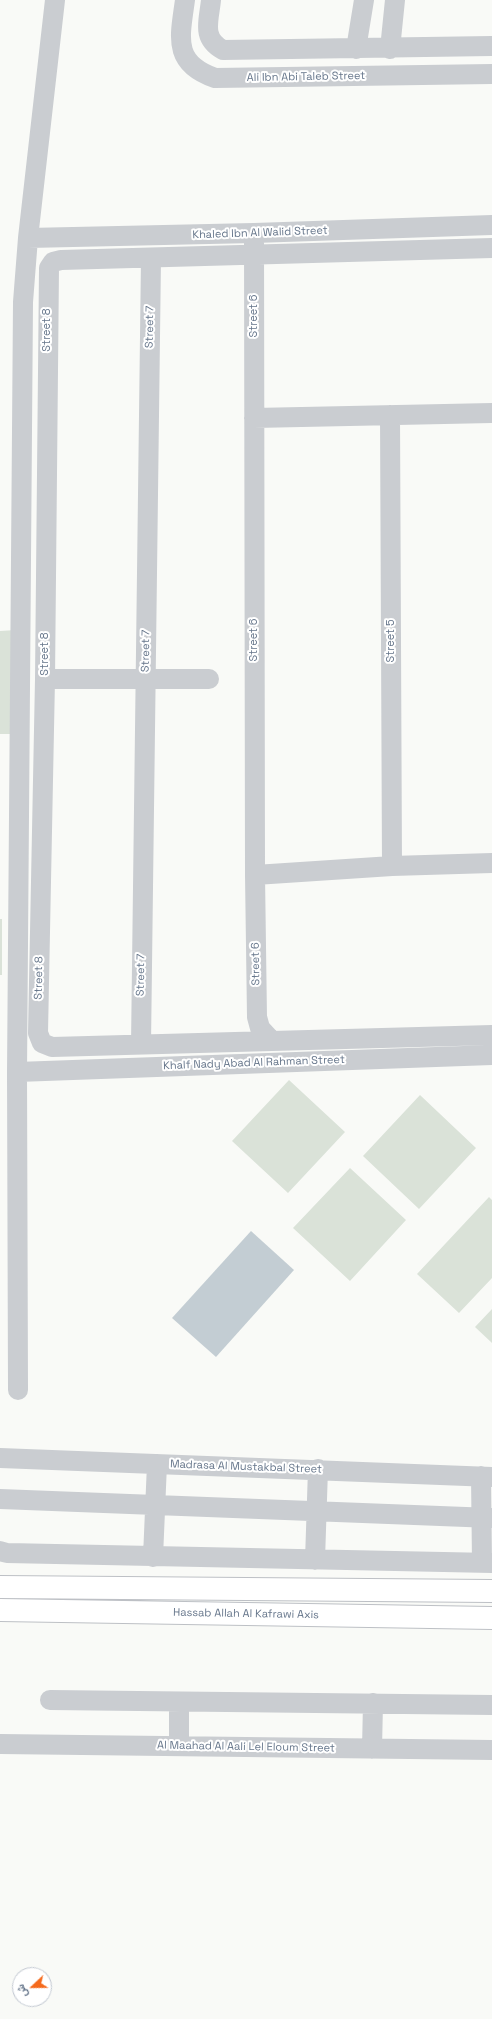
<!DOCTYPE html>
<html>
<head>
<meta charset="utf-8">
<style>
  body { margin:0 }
  #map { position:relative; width:492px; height:2019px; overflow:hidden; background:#f9faf7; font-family:"Space Grotesk",Vazirmatn,sans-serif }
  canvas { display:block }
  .north { position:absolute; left:12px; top:1967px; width:40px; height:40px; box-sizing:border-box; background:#fff; border:1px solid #c2c8d1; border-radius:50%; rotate:248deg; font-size:11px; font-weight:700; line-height:16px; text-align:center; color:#66768b }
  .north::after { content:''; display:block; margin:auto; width:14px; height:18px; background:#f56a1c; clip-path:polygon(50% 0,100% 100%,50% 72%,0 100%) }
</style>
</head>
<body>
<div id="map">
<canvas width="492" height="2019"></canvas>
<div class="north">ش</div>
</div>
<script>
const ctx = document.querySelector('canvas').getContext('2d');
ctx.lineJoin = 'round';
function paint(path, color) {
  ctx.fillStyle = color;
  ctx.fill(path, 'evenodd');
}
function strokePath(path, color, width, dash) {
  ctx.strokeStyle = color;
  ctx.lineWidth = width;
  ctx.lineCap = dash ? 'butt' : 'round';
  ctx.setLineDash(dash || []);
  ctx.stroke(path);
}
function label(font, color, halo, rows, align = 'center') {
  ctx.font = font + ' "Space Grotesk",sans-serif';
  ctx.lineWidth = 4;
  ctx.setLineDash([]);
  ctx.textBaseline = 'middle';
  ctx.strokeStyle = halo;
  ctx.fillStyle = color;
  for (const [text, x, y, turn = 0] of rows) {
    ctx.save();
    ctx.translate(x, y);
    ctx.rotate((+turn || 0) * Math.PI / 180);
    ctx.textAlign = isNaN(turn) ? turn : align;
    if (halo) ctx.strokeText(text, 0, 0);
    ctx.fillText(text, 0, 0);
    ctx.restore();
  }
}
paint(new Path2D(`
  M16,630L18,734H0V631Z
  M0,919H2V975H0Z
  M289,1080L345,1132L288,1193L232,1141Z
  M420,1095L476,1148L419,1209L363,1156Z
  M350,1168L406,1220L350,1281L293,1228Z
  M489,1197L492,1200V1278L459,1313L417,1274Z
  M492,1309V1343L475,1327Z`), '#dae2d8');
paint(new Path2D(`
  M251,1231L294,1270L216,1357L172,1318Z`), '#c3cdd3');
const major = new Path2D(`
  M0,1587L492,1591
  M0,1610L492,1618`);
strokePath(major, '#bdc0c5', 24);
strokePath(new Path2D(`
  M185,0C180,37 172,63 215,78L492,74
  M211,0C209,21 201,38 223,50L492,46
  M356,49L364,0
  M390,49L395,0
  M254,233L255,875L257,1017L260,1028L272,1041
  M28,238L254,233L492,225
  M492,248L61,260L53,262L49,268L45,679L38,1033L42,1043L52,1047L492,1035
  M390,415L392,866
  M254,418L492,413
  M45,679H209
  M255,875L392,866L492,863
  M141,1044L151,258
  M17,1072L492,1055
  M18,1390L17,1072L23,302L28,238L55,0
  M0,1458L492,1477
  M481,1476L482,1563
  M0,1499L492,1518
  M0,1551L7,1553L492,1563
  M153,1557L157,1464
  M315,1560L318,1469
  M50,1700L492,1705
  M179,1702V1745
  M0,1744L492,1750
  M372,1749L373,1703`), '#cacdd1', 20);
strokePath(major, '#fff', 22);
label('11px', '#66768b', '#fff', [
  ["Ali Ibn Abi Taleb Street",306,77,-1],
  ["Khaled Ibn Al Walid Street",260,233,-2],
  ["Street 6",254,316,-90],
  ["Street 7",150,327,-89],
  ["Street 8",47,330,-90],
  ["Street 6",254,640,-90],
  ["Street 5",391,641,-90],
  ["Street 7",146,651,-89],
  ["Street 8",45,654,-90],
  ["Street 6",256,964,-91],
  ["Street 7",141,975,-89],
  ["Street 8",39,978,-89],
  ["Khalf Nady Abad Al Rahman Street",254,1063,-2],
  ["Madrasa Al Mustakbal Street",246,1467,2],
  ["Hassab Allah Al Kafrawi Axis",246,1614,1],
  ["Al Maahad Al Aali Lel Eloum Street",246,1747,1]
]);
</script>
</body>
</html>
